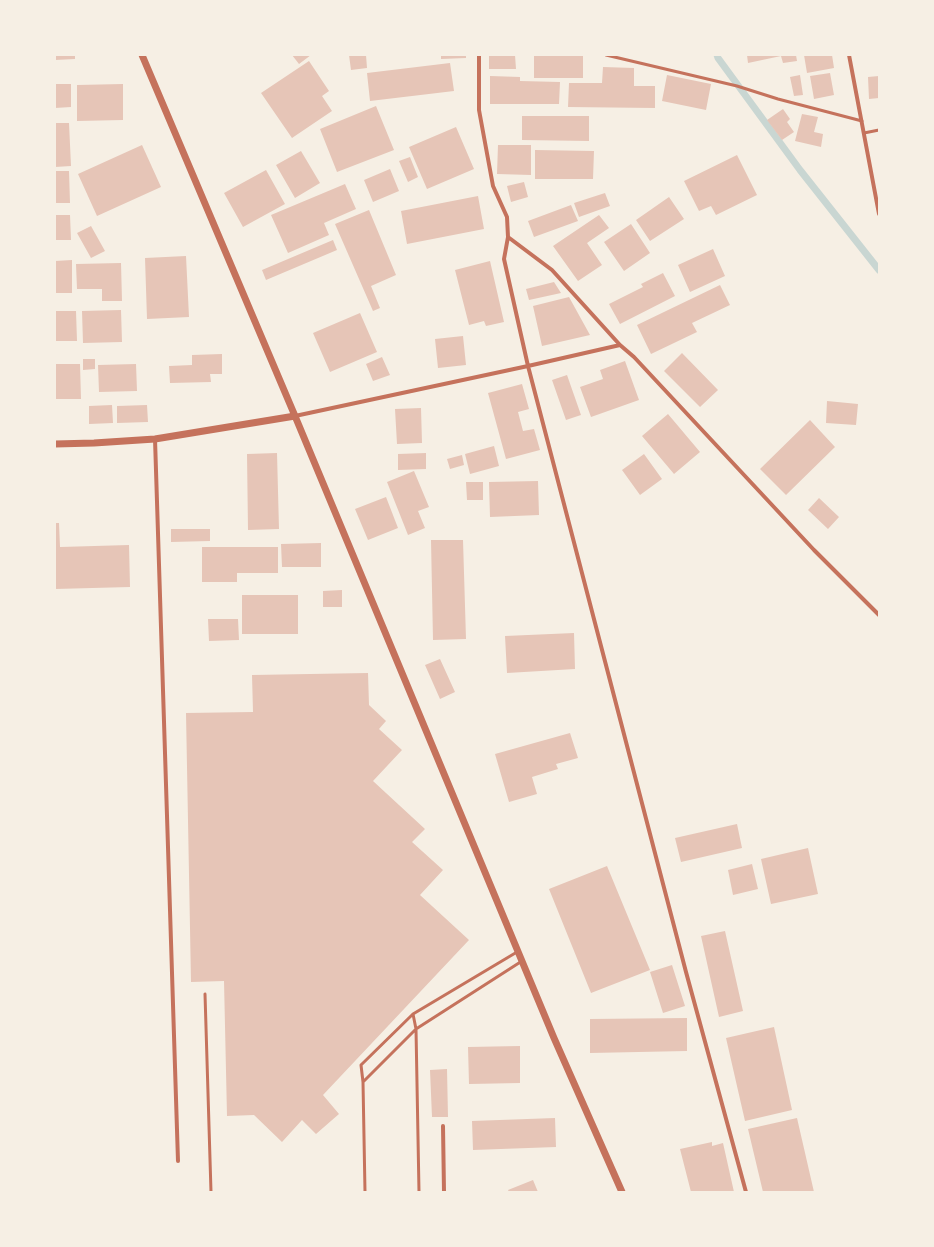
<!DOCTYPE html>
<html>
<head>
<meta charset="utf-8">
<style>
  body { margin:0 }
  #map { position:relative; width:934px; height:1247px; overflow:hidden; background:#f6efe4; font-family:"Work Sans",sans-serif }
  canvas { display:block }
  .frame { position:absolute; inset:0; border:56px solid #f6efe4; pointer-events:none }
</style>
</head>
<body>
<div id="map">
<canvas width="934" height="1247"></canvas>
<div class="frame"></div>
</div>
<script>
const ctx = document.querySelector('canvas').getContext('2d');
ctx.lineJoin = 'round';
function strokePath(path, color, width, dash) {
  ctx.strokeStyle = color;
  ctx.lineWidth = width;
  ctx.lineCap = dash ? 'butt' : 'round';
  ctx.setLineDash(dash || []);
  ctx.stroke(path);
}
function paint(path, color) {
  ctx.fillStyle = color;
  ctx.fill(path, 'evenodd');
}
strokePath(new Path2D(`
  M717,55L718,58L800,170L879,270`), '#c9d6d2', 7);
paint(new Path2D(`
  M55,55H75V59L55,60Z
  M292,55H311L299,64Z
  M349,55H366L367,68L351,70Z
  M441,55H466V58L441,59Z
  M489,55H515L516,69H489Z
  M534,55H583V78H534Z
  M747,55H796L797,61L783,63L781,56L748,63Z
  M804,55H832L834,68L807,73Z
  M309,61L329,91L322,96L332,111L292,138L261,93Z
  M450,63L454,91L370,101L367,73Z
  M603,67L634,68V86H655V108L568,107L569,83H602Z
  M830,73L834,95L814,99L810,76Z
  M667,75L711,84L706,110L662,101Z
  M800,75L803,95L794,96L790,77Z
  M490,76L520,77V81L560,82L559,104H490Z
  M879,76V98L869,99L868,77Z
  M55,84H71V107L55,108Z
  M123,84V120L77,121V85Z
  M376,106L394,150L337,172L320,129Z
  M783,109L790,119L787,122L794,132L782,140L767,120Z
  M802,114L818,117L814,132L823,134L821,147L795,141Z
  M522,116H589V141L522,140Z
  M55,123H69L71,166L55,167Z
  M456,127L474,169L427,189L409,147Z
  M142,145L161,187L97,216L78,174Z
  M498,145H531V175L497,174Z
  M535,150L594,151L593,179H535Z
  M301,151L320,183L295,198L276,165Z
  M737,155L757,195L716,215L711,206L699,211L684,181Z
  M410,157L418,177L408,182L399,161Z
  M390,169L399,191L373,202L364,180Z
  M266,170L285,204L243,227L224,193Z
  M55,171H69L70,203H55Z
  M524,182L528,197L511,202L507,186Z
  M345,184L356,209L324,223L329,235L288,253L271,215Z
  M605,193L610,206L579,217L574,203Z
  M478,196L484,229L407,244L401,211Z
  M669,197L684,219L650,241L636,220Z
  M571,205L578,221L534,237L528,221Z
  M369,210L396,275L371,286L380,308L373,311L335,224Z
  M55,215H70L71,240H55Z
  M599,215L609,228L587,243L602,265L578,281L553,246Z
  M631,224L650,253L624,271L604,242Z
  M91,226L105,251L91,258L77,233Z
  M333,240L337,250L266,280L262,270Z
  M713,249L725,276L690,292L678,265Z
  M186,256L189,317L147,319L145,258Z
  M72,260V293H55V261Z
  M490,261L504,322L486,326L484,321L469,325L455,270Z
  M121,263L122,301H102V289H77L76,264Z
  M663,273L675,296L620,324L609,304L643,287L641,284Z
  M554,282L561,293L529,300L526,289Z
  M720,285L730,305L692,323L697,332L651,354L637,325Z
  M569,297L590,335L542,346L533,306Z
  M121,310L122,342L83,343L82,311Z
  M55,311H76L77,341H55Z
  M360,313L377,352L330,372L313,333Z
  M463,336L466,365L438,368L435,339Z
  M682,353L718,390L700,407L664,371Z
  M222,354V374H210L211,382L170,383L169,366L192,365V355Z
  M382,357L390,375L373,381L366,364Z
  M83,359H95V369L83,370Z
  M625,361L639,400L591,417L580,387L603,379L600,370Z
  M55,364H80L81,399H55Z
  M136,364L137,391L99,392L98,365Z
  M567,375L581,415L566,420L552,380Z
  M522,384L529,409L518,412L523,431L534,429L540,450L506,459L488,393Z
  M827,401L858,404L856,425L826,423Z
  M112,405L113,423L89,424V406Z
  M147,405L148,422L117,423V406Z
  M421,408L422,443L397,444L395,409Z
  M668,414L700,452L674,474L642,436Z
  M810,420L835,447L786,495L760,469Z
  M494,446L499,466L470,474L465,454Z
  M277,453L279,529L248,530L247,454Z
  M426,453V469L398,470V454Z
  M644,454L662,479L640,495L622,470Z
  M462,455L464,465L450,469L447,459Z
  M414,471L429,507L418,511L425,528L408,535L387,482Z
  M538,481L539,515L490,517L489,482Z
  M466,482H483V500H467Z
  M386,497L398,528L368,540L355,509Z
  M819,498L839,517L828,529L808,510Z
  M55,523H59L60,547L129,545L130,587L55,589Z
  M171,529H210V541L171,542Z
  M431,540H463L466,639L433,640Z
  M321,543V567H282L281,544Z
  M202,547H278V573H237V582H202Z
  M342,590V607H323V591Z
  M242,595H298V634H242Z
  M208,619H238L239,640L209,641Z
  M574,633L575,669L507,673L505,636Z
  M440,659L455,692L440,699L425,665Z
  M368,673L369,705L386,721L379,729L402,750L373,781L425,829L412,842L443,870L420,895L469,940L323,1095L339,1114L316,1134L302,1120L282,1142L254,1115L227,1116L224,981L191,982L186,713L253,712L252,675Z
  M570,733L578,758L556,764L558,769L532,777L537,794L509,802L495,754Z
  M737,824L742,848L681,862L675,838Z
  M808,848L818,894L771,904L761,859Z
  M752,864L758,889L733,895L728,870Z
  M607,866L650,970L591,993L549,889Z
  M725,931L743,1011L719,1017L701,936Z
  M672,965L685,1006L663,1013L650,972Z
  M687,1018V1051L590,1053V1019Z
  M774,1027L792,1110L745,1121L726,1038Z
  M520,1046V1083L469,1084L468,1047Z
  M447,1069L448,1117H432L430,1070Z
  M555,1118L556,1147L473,1150L472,1121Z
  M797,1118L814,1192H763L748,1129Z
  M712,1142V1146L723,1143L734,1192H691L680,1149Z
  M533,1180L538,1192H509L508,1190Z`), '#e6c5b7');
strokePath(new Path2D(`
  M606,55L737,86L778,99L862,121
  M864,133L879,130
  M205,994L211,1192
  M413,1014L416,1029L419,1192
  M363,1082L361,1065L413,1014L517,952
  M365,1192L363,1082L416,1029L522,961`), '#c5725c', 3);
strokePath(new Path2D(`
  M479,55V110L493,186L507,217L508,237L504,259L528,366L686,972L746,1192
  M849,55L879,214
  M508,237L552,270L620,345L634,357L814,550L879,615
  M295,416L528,366L620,345
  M155,439L178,1161
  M443,1126L444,1192`), '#c5725c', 4);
strokePath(new Path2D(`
  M142,55L295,416L554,1038L622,1192
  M55,444L94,443L155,439L295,416`), '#c5725c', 7);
</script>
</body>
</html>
